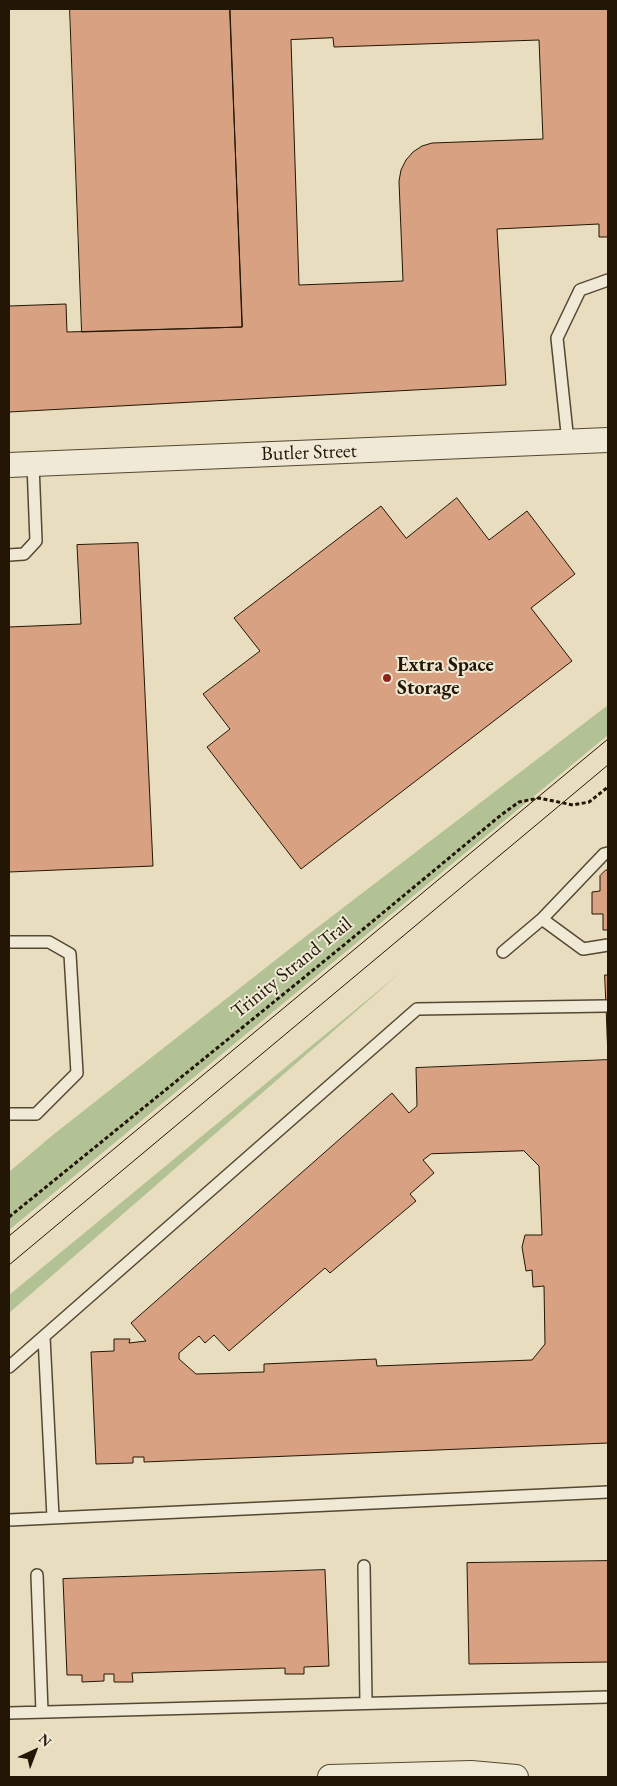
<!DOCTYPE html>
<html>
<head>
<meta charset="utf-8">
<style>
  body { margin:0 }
  #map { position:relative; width:617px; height:1786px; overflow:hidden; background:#e8ddbe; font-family:"EB Garamond",serif }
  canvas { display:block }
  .frame { position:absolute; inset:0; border:10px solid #231605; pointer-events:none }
  .north { position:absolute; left:10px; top:1726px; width:50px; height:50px; -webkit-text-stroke:4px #f0e9d5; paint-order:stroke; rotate:43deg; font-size:14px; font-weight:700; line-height:20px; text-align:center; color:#231605 }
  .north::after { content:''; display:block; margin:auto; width:18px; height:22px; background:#231605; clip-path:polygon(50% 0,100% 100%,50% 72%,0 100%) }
</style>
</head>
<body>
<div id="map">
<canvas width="617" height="1786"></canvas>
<div class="frame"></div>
<div class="north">N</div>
</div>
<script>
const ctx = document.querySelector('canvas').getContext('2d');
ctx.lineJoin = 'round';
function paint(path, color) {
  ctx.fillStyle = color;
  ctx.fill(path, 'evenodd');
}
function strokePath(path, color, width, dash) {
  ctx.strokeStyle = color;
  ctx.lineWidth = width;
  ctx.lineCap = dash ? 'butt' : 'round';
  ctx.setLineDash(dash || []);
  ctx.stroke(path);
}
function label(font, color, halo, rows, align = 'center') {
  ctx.font = font + ' "EB Garamond",serif';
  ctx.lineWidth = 4;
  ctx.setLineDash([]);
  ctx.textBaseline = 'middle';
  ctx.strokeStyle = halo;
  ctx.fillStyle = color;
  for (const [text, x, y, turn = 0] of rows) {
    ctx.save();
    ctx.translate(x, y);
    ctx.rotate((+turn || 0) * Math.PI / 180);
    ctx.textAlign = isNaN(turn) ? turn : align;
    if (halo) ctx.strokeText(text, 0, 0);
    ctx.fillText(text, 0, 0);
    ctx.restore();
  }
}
paint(new Path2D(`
  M608,705V735L9,1230V1172L54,1134L301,940Z
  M400,973L9,1313V1295Z`), '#b2c294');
const building = new Path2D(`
  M70,9H230L242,327L82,332Z
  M230,9H608V237H599V224L497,229L506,385L9,412V306L66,304L67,332L242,327ZM333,38L334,47L539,40L543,139L432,143L422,146L413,152L406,160L401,170L399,181L403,281L299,285L291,40Z
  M457,498L489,540L527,511L575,574L531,608L572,661L301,869L207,747L230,729L203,694L260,651L234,618L381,506L406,538Z
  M138,543L153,866L9,872V627L81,624L77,545Z
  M606,870H608V930H603V914H592V892L600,891V876Z
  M605,975H608V1058L606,1006Z
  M608,1060V1443L144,1462V1457H133V1463L96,1464L91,1352L114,1351V1339H130L129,1343L146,1341L131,1323L392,1093L409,1113L417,1106L416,1068ZM524,1151L539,1166L542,1235H525L522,1247L526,1271L532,1270L533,1287L544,1286L545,1344L532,1360L377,1366L376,1359L264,1364V1372L196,1374L179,1359V1353L199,1336L205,1343L214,1335L229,1351L325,1268L330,1273L416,1201L410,1194L434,1173L423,1160L431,1154Z
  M608,1561V1662L469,1664L467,1563Z
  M325,1570L329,1666L304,1667V1674H285V1668L132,1673L133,1682H114V1674H104V1681L82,1682V1675H67L63,1579Z`);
paint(building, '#d8a181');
strokePath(building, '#231605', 1);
const lane = new Path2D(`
  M568,442L557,338L580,290L608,280
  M9,555L24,554L36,541L33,464
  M542,919L583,949L608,945
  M9,942H49L70,954L77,1073L36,1114H9
  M503,952L542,919L604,854L608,853
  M44,1337L53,1517
  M9,1367L417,1009L606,1006
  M9,1520L608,1492
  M364,1566L366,1703
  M37,1575L42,1712
  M9,1713L608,1697`);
const street = new Path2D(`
  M9,465L608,440
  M330,1777L471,1773L516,1777`);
strokePath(lane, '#544833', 14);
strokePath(street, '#544833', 26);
strokePath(new Path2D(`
  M9,1217L344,945L501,815L519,802L539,798L573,805L589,802L608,787`), '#231605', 3, [4, 2.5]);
strokePath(lane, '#f0e9d5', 11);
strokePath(street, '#f0e9d5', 24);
strokePath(new Path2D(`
  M9,1236L608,739
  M9,1265L608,765`), '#231605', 1);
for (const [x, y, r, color] of [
  [387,678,5,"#8f2418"]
]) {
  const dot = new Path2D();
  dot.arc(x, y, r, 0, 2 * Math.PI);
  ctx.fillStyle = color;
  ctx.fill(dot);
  strokePath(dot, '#f0e9d5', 2);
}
label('20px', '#231605', '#f0e9d5', [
  ["Butler Street",309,453,-2],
  ["Trinity Strand Trail",292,968,-39]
]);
label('bold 20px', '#231605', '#f0e9d5', [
  ["Extra Space",397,666],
  ["Storage",397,689]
], 'left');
</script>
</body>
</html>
